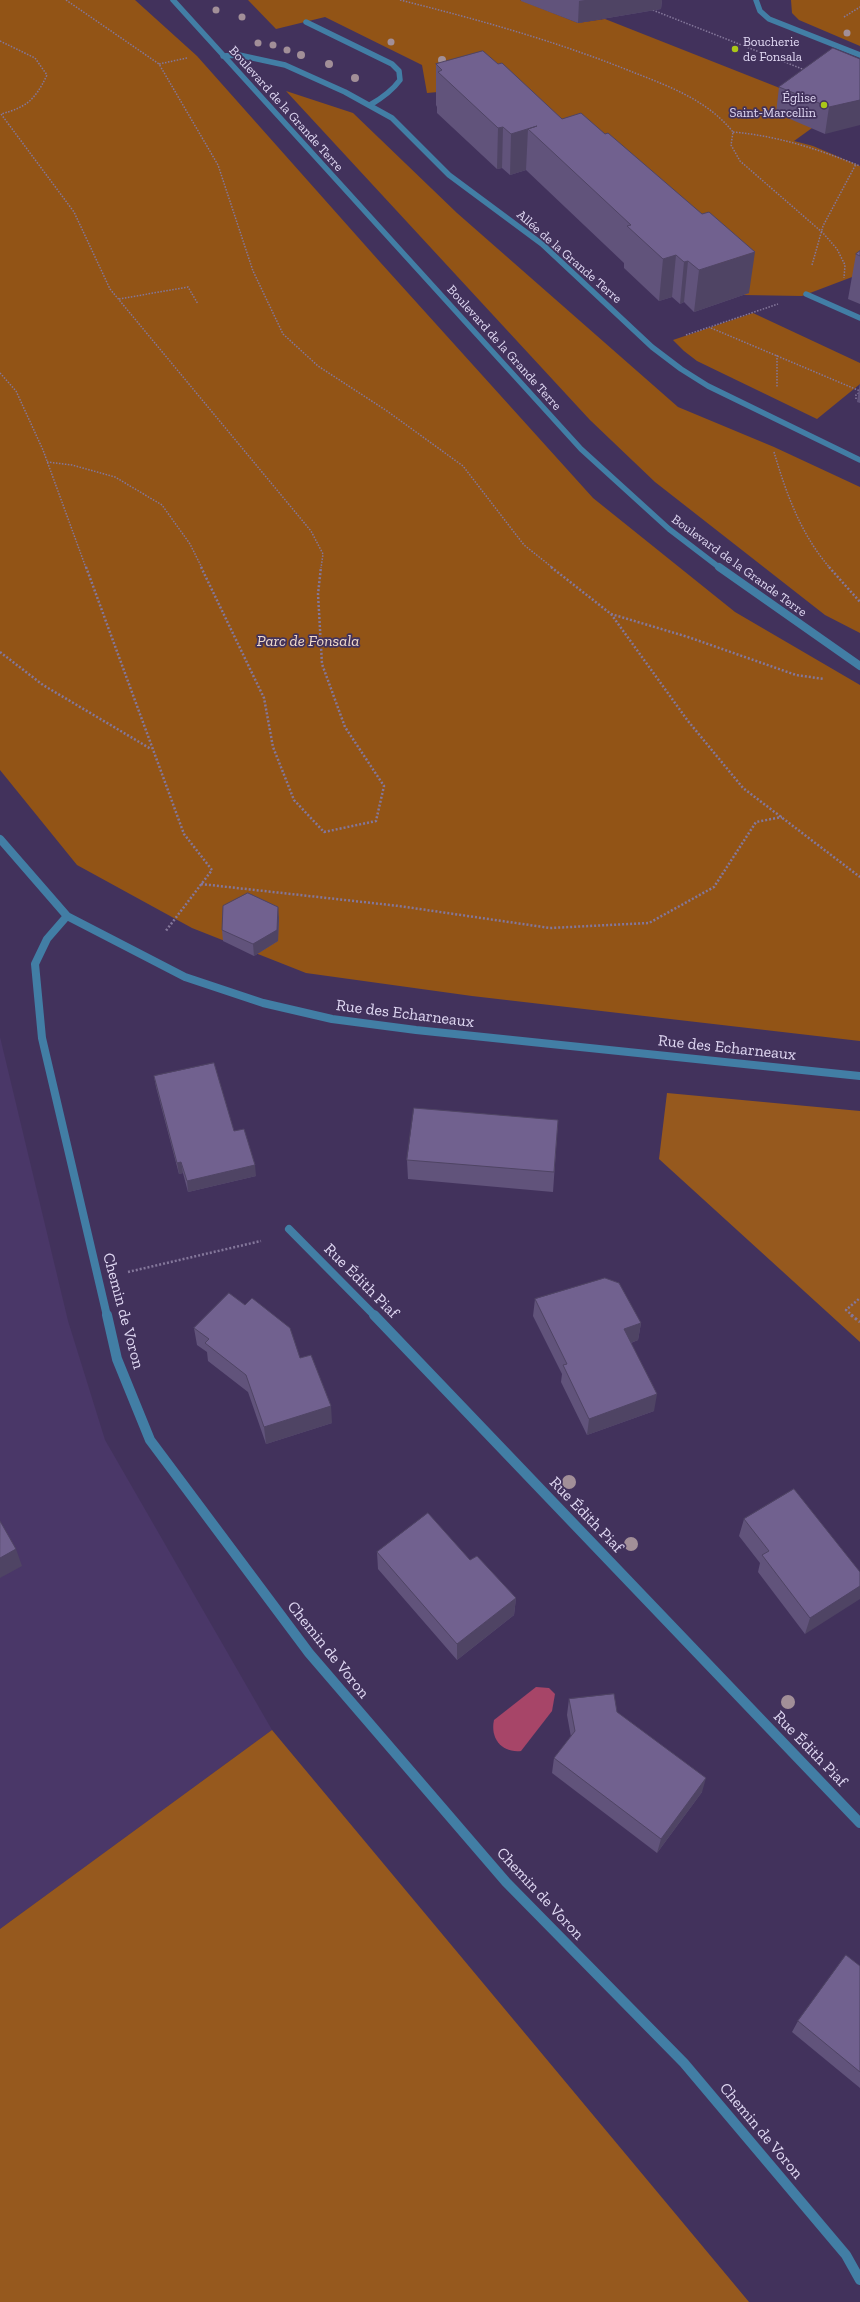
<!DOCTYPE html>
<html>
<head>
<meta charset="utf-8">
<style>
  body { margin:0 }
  canvas { display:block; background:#42325c }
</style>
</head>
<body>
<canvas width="860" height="2302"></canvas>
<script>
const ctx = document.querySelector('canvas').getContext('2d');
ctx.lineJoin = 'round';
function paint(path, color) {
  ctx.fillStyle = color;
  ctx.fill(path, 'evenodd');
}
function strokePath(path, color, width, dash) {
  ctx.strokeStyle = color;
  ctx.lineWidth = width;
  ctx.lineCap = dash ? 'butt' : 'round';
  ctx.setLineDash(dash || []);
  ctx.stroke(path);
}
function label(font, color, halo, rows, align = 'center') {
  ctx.font = font + ' "Zilla Slab",serif';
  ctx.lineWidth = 3.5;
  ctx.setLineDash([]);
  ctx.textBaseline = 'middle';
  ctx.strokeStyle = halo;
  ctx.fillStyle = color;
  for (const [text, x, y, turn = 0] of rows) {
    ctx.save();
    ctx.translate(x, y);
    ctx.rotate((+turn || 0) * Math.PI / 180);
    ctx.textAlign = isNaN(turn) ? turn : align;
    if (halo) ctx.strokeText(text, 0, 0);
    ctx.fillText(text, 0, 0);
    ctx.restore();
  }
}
paint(new Path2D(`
  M0,1037L68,1321L105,1440L272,1730L0,1929Z`), '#4a3768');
paint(new Path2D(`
  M0,0H135L197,56L380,262L593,498L735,612L860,685V1041L472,996L306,973L192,928L77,865L0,770Z
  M248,0H520L578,23L605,19L800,96L812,128L794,141L813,146L860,166V274L802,296L744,295L481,88L427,93L422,65L325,17L276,29Z
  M791,0H860V46L799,20L792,13Z
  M286,91L353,113L457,213L678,407L774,447L860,487V633L825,615L655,482L590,420Z
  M753,313L860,363V384L817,419L697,361L684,351L673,340Z`), '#925416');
paint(new Path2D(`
  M667,1093L860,1111V1342L659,1159Z
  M272,1730L749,2302H0V1929Z`), '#96591e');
paint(new Path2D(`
  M536,1687L549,1688L555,1694L552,1711L521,1751C502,1753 490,1739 494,1720Z`), '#a74568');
strokePath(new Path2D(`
  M66,0L159,64
  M400,0C480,20 559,42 635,73C671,87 708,101 733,132L731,145L740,161L823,233L837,249L845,265L844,278
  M650,9L805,70
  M844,17L860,7
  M0,41L35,58L47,75C35,100 27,107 1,114L74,212L110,289L311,531L323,554L321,568
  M187,58L159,64L218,165L253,271L283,334L318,366L387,411L463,466L524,545L553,568
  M733,132C778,136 818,149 860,166
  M812,265L823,226L856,164
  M119,299L188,287L198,304
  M711,328L860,391
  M686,335L778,304
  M777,355V387
  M0,373L16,391L43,450L86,568
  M856,399V395L860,392
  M774,452C786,493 801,535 830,568
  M47,462L72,465L115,477L162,505L190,544L202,568`), '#84779b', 1.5, [1.5, 1.5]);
strokePath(new Path2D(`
  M86,567L184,834L212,870L165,932
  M201,567L264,698L273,747L294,800L324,832L376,821L384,786L345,727L322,664L318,594L321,567
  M551,567L611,614L688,637L796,675L824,679
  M829,567L860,602
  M611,614L688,721L743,788L860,877
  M0,652L43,685L151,749
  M201,884L399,906L550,928L649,923L714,887L756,822L782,817
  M128,1272L261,1241
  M853,1316L846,1310L860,1298`), '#84779b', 2.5, [2, 2]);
strokePath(new Path2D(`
  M851,1315L860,1322`), '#84779b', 3, [2.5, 2.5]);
strokePath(new Path2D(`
  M306,22L392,64L399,71L400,80C392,91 382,98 370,105
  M806,294L860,318`), '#427ea5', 5.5);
strokePath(new Path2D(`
  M756,0L760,11L769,19L860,55
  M223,56L239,55L285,65L345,92L392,118L449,175L542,244L652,347L681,369L708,386L860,460`), '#427ea5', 5.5);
strokePath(new Path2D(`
  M0,839L67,916L185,977L263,1003L332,1019L416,1030L860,1076
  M67,916L47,939L35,964L42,1038L107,1316
  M289,1229L375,1316`), '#427ea5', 8);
strokePath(new Path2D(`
  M107,1315L117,1359L150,1440L309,1653L506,1882L684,2063L846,2255L860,2280
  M374,1315L860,1823`), '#427ea5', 10);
strokePath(new Path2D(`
  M173,0L581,449L669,529L720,568`), '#427ea5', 5.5);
strokePath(new Path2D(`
  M719,567L860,666`), '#427ea5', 8);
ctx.fillStyle = '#a28f98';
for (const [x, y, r] of [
  [216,10,3.5],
  [242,17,3.5],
  [847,33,3.5],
  [391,42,3.5],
  [258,43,3.5],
  [273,45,3.5],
  [287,50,3.5],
  [301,55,4],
  [442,60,4],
  [329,64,4],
  [355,78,4],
  [569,1482,7],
  [631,1544,7],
  [788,1702,7]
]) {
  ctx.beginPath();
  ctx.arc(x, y, r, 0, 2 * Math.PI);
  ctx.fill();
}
paint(new Path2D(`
  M521,0H662L661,9L578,23L521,1Z
  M483,51L749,293L694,312L684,302L680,304L672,297L659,301L624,268V263L526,170L510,175L502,168L497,169L437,113V107L436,105V64Z
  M860,59L825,134L776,113L779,87Z
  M860,251V304L848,299L856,254Z
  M860,383V403L857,402Z
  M279,918L278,941L254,956L223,941L222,930Z
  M154,1076L234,1131L256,1176L188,1192L183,1173L179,1174L156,1087Z
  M558,1120L553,1192L408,1179L407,1160Z
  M535,1299L641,1323L638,1340L631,1343L654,1411L587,1435L561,1382L562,1374L533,1316Z
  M194,1328L300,1358L332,1423L266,1444L248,1392L208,1361L207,1352L197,1345Z
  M744,1519L860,1572L805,1634L758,1572L760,1563L739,1536Z
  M377,1552L470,1560L516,1598L514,1615L457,1660L378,1569Z
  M569,1699L617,1712L702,1792L657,1853L552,1773L554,1758L571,1737L567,1715Z
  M860,1966V2088L792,2032L798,2021Z`), '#61537b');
paint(new Path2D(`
  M585,0H662L661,9L578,23L579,1Z
  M860,100V125L825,134L829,107Z
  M537,126L528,129L526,170L510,175L511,134Z
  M503,127L502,168L497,169L498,128Z
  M755,252L749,293L694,312L699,270Z
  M676,255L672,297L659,301L663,259Z
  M688,261L684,302L680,304L684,262Z
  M278,907L279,918L278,941L254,956L253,944Z
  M181,1162L183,1173L179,1174L177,1163Z
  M255,1165L256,1176L188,1192L187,1181Z
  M641,1323L638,1340L622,1346L624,1329Z
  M657,1394L654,1411L587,1435L589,1419Z
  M331,1406L332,1423L266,1444L264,1427Z
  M16,1549L22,1566L0,1578V1558Z
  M860,1586V1599L805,1634L810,1618Z
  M516,1598L514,1615L457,1660V1644Z
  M706,1778L702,1792L657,1853L661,1839Z`), '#4f4464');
const building = new Path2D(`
  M833,48L860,59V100L829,107L779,87Z
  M483,51L498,64L502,63L562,119L581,113L605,134L608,133L702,214L709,212L755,252L699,270L688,261L684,262L676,255L663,259L627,226L631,225L528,129L537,126L511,134L503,127L498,128L438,72L442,70L436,64Z
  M860,251V256L856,254Z
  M248,893L278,907L277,930L253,944L222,930L223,906Z
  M214,1063L234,1131L244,1129L255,1165L187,1181L181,1162L177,1163L154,1076Z
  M414,1108L558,1120L554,1172L407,1160Z
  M605,1278L619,1283L641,1323L624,1329L657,1394L589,1419L563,1365L567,1364L535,1299Z
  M229,1293L245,1305L252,1298L290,1328L300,1358L311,1355L331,1406L264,1427L246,1375L205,1343L209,1339L194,1328Z
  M794,1489L860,1572V1586L810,1618L762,1555L769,1551L744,1519Z
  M428,1513L470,1560L477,1556L516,1598L457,1644L377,1552Z
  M0,1521L16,1549L0,1558Z
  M614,1694L617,1712L706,1778L661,1839L554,1758L575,1731L569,1699Z
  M846,1955L860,1966V2072L798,2021Z`);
paint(building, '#71618f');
strokePath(building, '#4f4464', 1);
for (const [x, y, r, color] of [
  [735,49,4,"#aac718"],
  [824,105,4,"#aac718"]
]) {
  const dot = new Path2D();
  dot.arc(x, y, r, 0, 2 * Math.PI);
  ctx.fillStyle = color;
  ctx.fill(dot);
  strokePath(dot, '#42325c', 1.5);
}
label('13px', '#e0d8f3', '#42325c', [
  ["Boucherie",743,42],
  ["de Fonsala",743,57],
  ["Église",816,98,"right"],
  ["Saint-Marcellin",816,113,"right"]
], 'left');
label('13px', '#e0d8f3', '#42325c', [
  ["Boulevard de la Grande Terre",286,109,48],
  ["Allée de la Grande Terre",569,257,41],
  ["Boulevard de la Grande Terre",504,348,48],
  ["Boulevard de la Grande Terre",739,566,36]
]);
label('italic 16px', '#f0dbca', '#42325c', [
  ["Parc de Fonsala",308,641]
]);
label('16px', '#e0d8f3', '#42325c', [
  ["Rue des Echarneaux",405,1014,7],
  ["Rue des Echarneaux",727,1048,6],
  ["Rue Édith Piaf",361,1281,45],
  ["Chemin de Voron",123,1311,75],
  ["Rue Édith Piaf",586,1515,46],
  ["Chemin de Voron",328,1650,51],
  ["Rue Édith Piaf",810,1749,46],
  ["Chemin de Voron",540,1894,47],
  ["Chemin de Voron",761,2131,50]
]);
</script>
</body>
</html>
